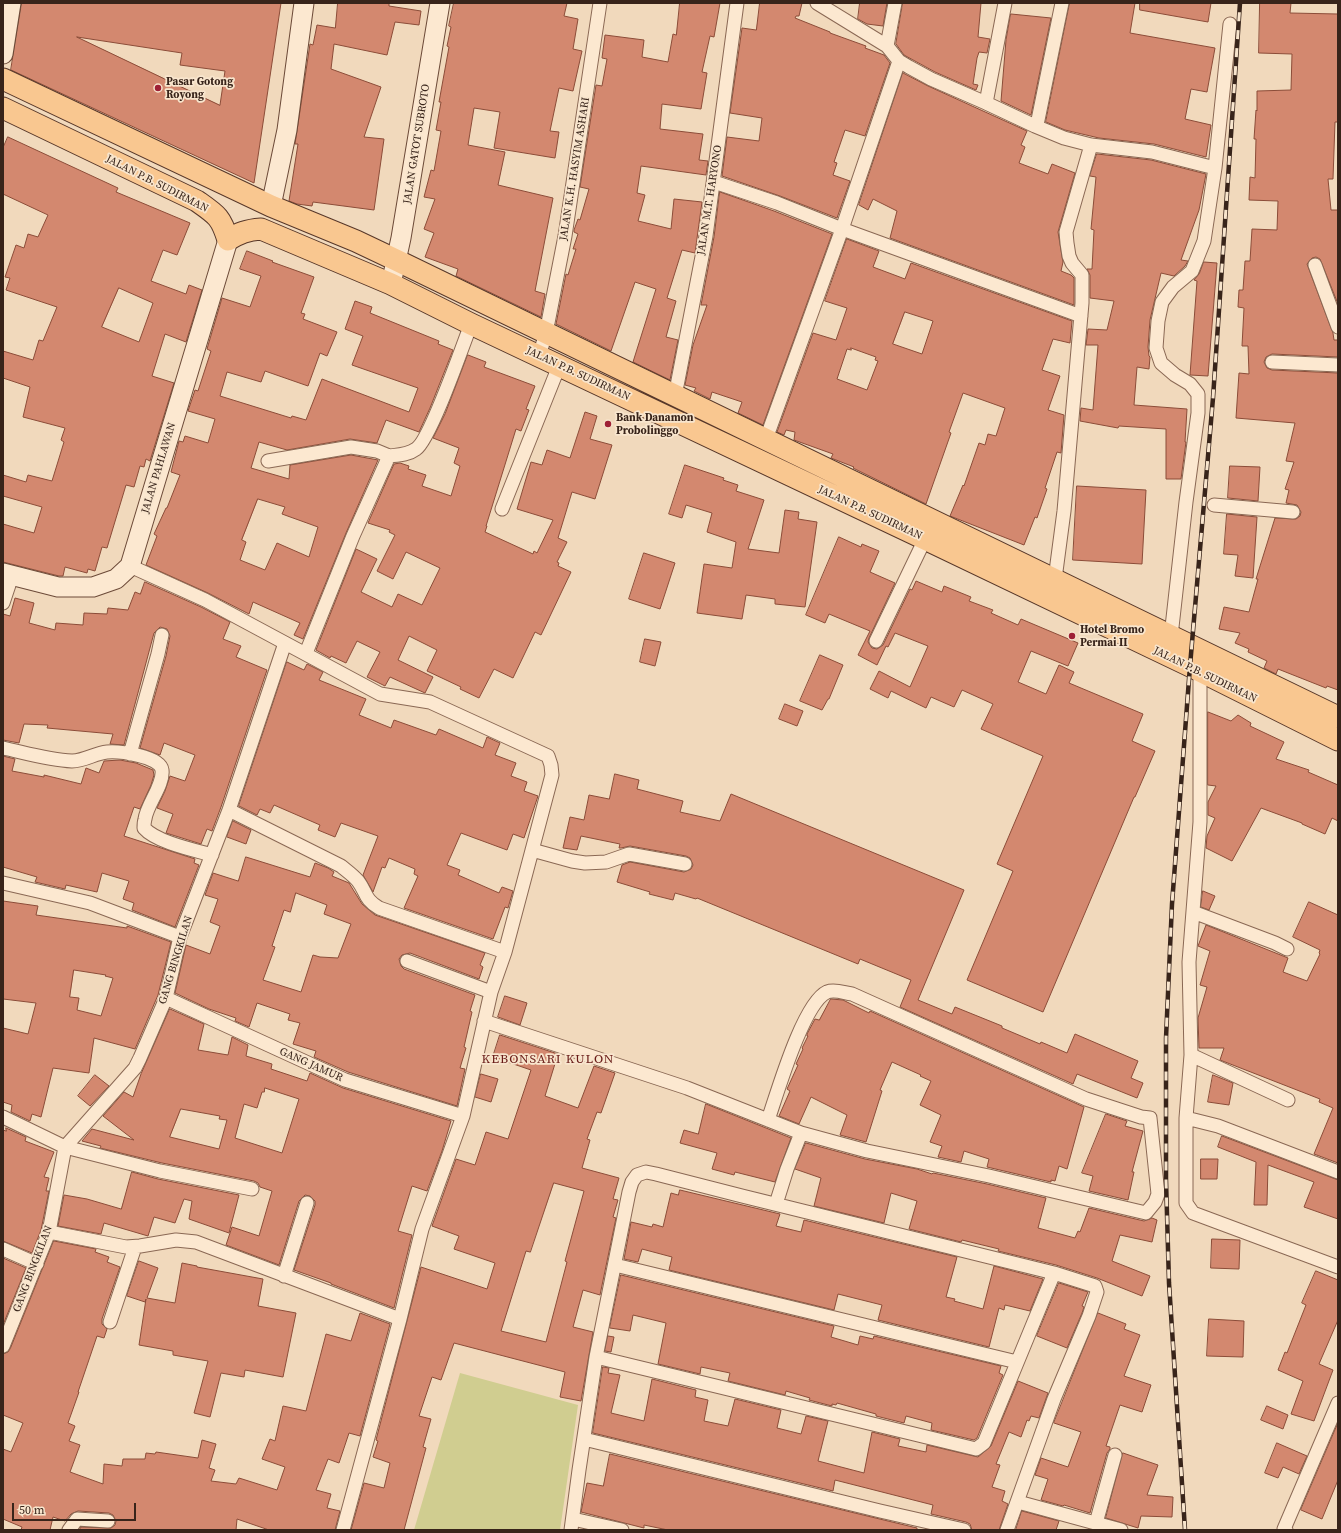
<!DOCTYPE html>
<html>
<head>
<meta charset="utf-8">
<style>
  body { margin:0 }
  #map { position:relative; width:1341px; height:1533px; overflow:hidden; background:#f1d9bc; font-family:"Source Serif 4",serif }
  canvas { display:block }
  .frame { position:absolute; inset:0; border:4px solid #38241a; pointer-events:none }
  .scale { position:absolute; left:12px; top:1503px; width:124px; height:18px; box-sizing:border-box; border:2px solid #38241a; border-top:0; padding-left:5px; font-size:12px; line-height:14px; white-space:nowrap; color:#38241a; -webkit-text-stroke:3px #f8e5cd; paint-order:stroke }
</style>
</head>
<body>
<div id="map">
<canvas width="1341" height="1533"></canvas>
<div class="frame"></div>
<div class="scale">50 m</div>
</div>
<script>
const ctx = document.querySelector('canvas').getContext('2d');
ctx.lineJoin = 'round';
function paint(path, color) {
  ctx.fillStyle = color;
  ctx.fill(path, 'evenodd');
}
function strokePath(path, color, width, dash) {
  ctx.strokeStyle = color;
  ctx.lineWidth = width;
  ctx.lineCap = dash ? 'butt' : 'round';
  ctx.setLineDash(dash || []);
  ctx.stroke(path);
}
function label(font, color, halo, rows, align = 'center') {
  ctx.font = font + ' "Source Serif 4",serif';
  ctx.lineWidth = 3.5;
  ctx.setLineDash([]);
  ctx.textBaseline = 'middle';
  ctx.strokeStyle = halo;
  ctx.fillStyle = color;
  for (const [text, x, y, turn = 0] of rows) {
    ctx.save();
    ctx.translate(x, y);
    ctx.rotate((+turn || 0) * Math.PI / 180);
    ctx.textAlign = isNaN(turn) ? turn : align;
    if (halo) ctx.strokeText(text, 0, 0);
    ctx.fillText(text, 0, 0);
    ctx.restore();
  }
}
paint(new Path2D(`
  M460,1373L578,1405L560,1530H414Z`), '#d0cd90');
const building = new Path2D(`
  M22,3H281L254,183L11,70ZM77,37L182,53L180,65L225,71L220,105Z
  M338,3H389V6L421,11L419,25L395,22L387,55L334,44L331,69L381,87L364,137L384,139L374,210L313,202L312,206L297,204L289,201L298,144H295L310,44L313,45L317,25L335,28Z
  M454,3H567L564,16L578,19L573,49L582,51L573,91L559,88L550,131L559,132L555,158L494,148L500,112L474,108L468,145L505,152L498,185L553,198L535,291L545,294L541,317L456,276L458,269L425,257L434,233L424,229L435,199L424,197L431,170L434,171L441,131L436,130L441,102H439L449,47L447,46L451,27L449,26Z
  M680,3H720L714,37L710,36L702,72L707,73L701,109L662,104L660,129L703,134L699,160L708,161L706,175L641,166L637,193L645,195L638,221L671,229L674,199L702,202L695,253L682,250L667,298L676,301L666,337L678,340L670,380L633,362L656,289L635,282L611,351L556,324L566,274L568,275L576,249H573L578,234L574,232V230L578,219L580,220L589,189L580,187L596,85L602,86L607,59L602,58L605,35L644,40L642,57L668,62L673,34L676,35Z
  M760,3H802L799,16H796L795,18L830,32V33L866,46L865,48L884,55L890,63L865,136L845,130L834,162L837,163L833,175L850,181L837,218L780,196L722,176L727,137L759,141L762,118L730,113L742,28L756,30Z
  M860,3H887L883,26L867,24L858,19Z
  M903,3H981L978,37L990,39L987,53L979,52L977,58L973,84L978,85L976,90L935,72L904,55L896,44Z
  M1070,3H1135L1130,33L1215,48L1207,92L1191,89L1185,119L1211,125L1206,157L1154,144L1099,138L1065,130L1046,122Z
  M1140,3H1211L1208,22L1140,10Z
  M1260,3H1291L1290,13L1338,14V122H1335L1333,179H1328L1331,210H1338V304L1320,259L1316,257L1312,258L1307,264L1333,333L1334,340H1338V357L1272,354L1266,357L1264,362L1267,368L1272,370L1338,373V690L1327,686L1326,688L1278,669L1276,674L1264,668L1267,661L1248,652L1249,649L1235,643L1240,633L1219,629L1224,607L1249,612L1258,579H1256L1275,518L1296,519L1300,516L1301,512L1297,505L1286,503L1289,490L1285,489L1294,462L1286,461L1295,423L1236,418L1239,373L1249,374L1248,346H1242L1244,308L1238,307L1239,290H1243L1245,261H1250L1252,229L1277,230L1278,201L1249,200L1250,177L1255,178L1256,139H1254L1256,110L1257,111V91L1291,90L1292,54L1259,53Z
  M1011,14L1051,18L1031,115L1001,101L1006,40Z
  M903,73L928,86L1027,131L1021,145L1025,147L1019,163L1048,174L1052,164L1075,173L1058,232L1063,262L1061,271L1071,275L1074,278V305L890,238L897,211L873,199L868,210L859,205Z
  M8,137L118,188L116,192L190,223L177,255L163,250L151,281L186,294L189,285L202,290L186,342L165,334L152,376L174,383L150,461L146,459L144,467L140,466L134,487L126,485L107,548L102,547L95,571L88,569L87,573L65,567L63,576H59L3,562V524L34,533L42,507L3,496V475L26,482L28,475L52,481L64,442L61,440L65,428L23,417L30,387L3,378V351L33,360L39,340L43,341L57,307L6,290L10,278L5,277L16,245L24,248L28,234L38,237L48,215L3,194V148ZM119,288L153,303L139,342L102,327Z
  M1097,154L1151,160L1206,174L1199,210L1181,260L1188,261L1185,266L1174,276L1161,273L1150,320L1148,347L1149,356L1150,357L1149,369L1137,367L1134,405L1187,409L1185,442H1186L1181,479H1166V429L1119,426L1118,428L1080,421L1081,408L1093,410L1098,345H1086L1088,329L1107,330L1114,301L1090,298V275L1087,269H1092L1094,230L1091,229L1096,177L1090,176Z
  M720,192L774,211L832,234L763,425L738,413L742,402L712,392L710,399L694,391L696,388L685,385L693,345L707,305H701L714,237Z
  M847,239L879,251L873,267L905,279L911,263L1072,321L1070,343L1053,339L1042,370L1060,376L1048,410L1064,415L1061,453L1057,452L1045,488L1047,489L1037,518L1035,517L1024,545L950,516L963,485L964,486L979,443L985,445L988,434L996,436L1005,408L963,393L949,432L951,433L926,504L853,468L854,467L831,458L833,454L794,440L795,432L786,430L784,435L777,432L813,333L836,340L847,308L825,301ZM905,312L933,321L922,354L893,344ZM851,348L876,357L875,360L878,361L867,390L837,379L847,349L851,350Z
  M247,251L273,261L272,262L314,277L301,313L305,314L303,319L337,332L327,356L320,353L308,386L265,371L261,382L227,372L220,396L291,418L292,416L306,420L322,379L409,412L418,388L352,365L363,336L345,329L355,301L372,307L370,313L439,341L438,344L453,350L430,408L419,432L386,420L377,443L350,439L287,450L259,442L251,468L289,479L290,465L351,455L378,460L346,533L303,639L294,635L300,623L253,602L249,614L208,593L146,565L157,536L154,534L166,508H167L180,475L171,472L179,441L183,442L185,436L208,443L215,419L188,411L195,390L198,391L211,351L207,349L222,298L250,307L261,276L240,269ZM258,499L285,507L282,514L318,527L309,557L277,543L265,570L240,560L246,542L242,540Z
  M1204,262L1217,263L1208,376L1190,375L1197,281L1194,280L1199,274Z
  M468,355L486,362L484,367L535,386L526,409L529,410L521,431L516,429L486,526H487L485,532L533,554L534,551L537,553L553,520L517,509L531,462L542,465L547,450L570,458L585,412L597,416L590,439L612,445L595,499L572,492L558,538L567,542L557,562L559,563L558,566L571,572L541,635L535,632L513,678L494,669L479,698L460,689L461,687L427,671L437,650L409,636L398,660L433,677L425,693L390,677L385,686L367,677L380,652L357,641L346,663L331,656L330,658L316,650L356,549L377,559L361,592L392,607L398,594L422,605L440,568L406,552L393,579L377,571L395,535L389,532L390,530L368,523L394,464L400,463L409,466L408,469L426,475L422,486L451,496L460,466L454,463L459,448L433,438L445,414Z
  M685,465L724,478L723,480L738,485L736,491L764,500L748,549L779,553L785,510L799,512L798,519L817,522L805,607L775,604V599L746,595L742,619L697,613L704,564L732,568L736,542L707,532L712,513L686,505L682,518L669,514Z
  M1230,466L1260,467L1258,501L1228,498Z
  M1077,486L1146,490L1142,564L1073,560Z
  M1227,514L1257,517L1253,578L1235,576L1238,555L1224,554Z
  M839,537L861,547L862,544L879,551L870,572L895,583L869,638L868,642L872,648L877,649L883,645L910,589L912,590L916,581L942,592L944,586L971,597L969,601L993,610L991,613L1018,625L1021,619L1078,643L1068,666L1031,651L1018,682L1046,694L1059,665L1074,672L1069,683L1143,714L1132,741L1155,751L1135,797H1134L1043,1012L967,980L1013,871L997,864L1043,756L981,729L993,704L962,690L954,707L931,697L926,708L891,691L888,698L870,689L879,671L910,687L928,646L895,633L888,647L886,646L877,665L858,655L870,631L829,614L825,623L806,615Z
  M644,553L675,563L660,609L629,599Z
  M145,582L201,607L230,622L223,639L241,646L236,657L267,670L221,807L212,831L207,829L201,844L166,833L173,814L157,808L165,791L170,776L185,781L195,755L164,743L160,755L140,748L166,656L170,636L167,629L160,627L154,633L124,745L110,744L113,734L47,728L48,725L24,724L19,743L3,740V614L10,616L15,598L34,603L29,623L55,630L56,623L83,625L84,613L107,614L108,608L128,610L135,592L140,594Z
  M645,639L661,642L655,666L640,662Z
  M820,655L843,665L829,699H828L822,710L800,701Z
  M287,662L304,670L307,664L323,672L319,680L366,699L359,715L391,728L394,720L436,735L439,729L483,748L487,737L500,743L495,755L516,763L511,776L527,782L524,791L538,796L524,838L513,834L507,850L461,833L447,865L460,870L458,875L499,893L502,887L513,891L508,908L505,907L493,939L404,908L418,876L414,874L415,869L389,858L385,868L382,867L373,892L363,875L378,836L341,823L335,837L318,830L320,825L274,805L270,813L260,809L257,815L239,806Z
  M785,704L803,711L797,726L779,719Z
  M1208,712L1231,721L1238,715L1251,723L1250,726L1284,742L1276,759L1309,770L1308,772L1338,785V821L1332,818L1325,834L1302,824V823L1261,808L1232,861L1206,848L1207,836L1215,818L1208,815V802L1216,786L1208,785Z
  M3,756L15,759L12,771L44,777V775L81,784L86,768L99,773L104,761L120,760L136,763L153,770L154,775L151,785L140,809L134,807L124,836L195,859L194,863L199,865L175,927L132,910L134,903L123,899L129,881L102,873L97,892L66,885L65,889L35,882L37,877L3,867Z
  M615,774L639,780L637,789L683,801L680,812L720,821L731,794L964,890L918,1000L952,1014L955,1007L1002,1026V1028L1040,1044L1041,1042L1067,1053L1075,1034L1138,1061L1131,1078L1143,1083L1137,1098L1077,1074L1073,1084L900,1007L911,980L860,959L858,964L697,898L696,899L675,893L673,900L649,894L650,892L617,882L622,865L630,862L684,872L691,869L693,865L690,858L686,856L630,846L621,848H619L620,844L581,836L577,850L563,848L570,817L584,820L589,795L609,799Z
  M233,821L251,830L246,844L227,837Z
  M246,857L310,877L315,863L328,868L334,872L332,876L349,883L362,904L375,915L485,953L480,965L483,967L479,979L410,953L402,955L399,959L401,966L404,969L475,995L470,1011L472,1012L464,1047L466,1048L460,1068L465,1069L457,1106L348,1072L314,1057L316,1051L293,1044L300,1023L288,1020L290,1014L257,1003L249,1027L235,1021L236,1018L209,1009L175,993L186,945L210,954L220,926L210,922L218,899L205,895L213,873L238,881ZM296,893L327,905L324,914L351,924L338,958L320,957L313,955L301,992L263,980L275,947L272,946L284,910L290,912Z
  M1203,891L1215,896L1209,910L1201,907Z
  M3,901L38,906L36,915L127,928V926L171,942L158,995L135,1049L94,1038L89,1073L53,1068L41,1117L32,1114L30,1121L11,1112L12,1105L3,1102V1028L28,1034L36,1003L3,999ZM74,970L106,975L105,976L113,978L101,1016L77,1010L79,998L70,997Z
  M1309,902L1338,915V1163L1314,1154L1333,1108L1319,1102L1320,1099L1220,1060L1224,1048H1199L1198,1018L1207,987L1200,985L1210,951L1198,946L1206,925L1288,958L1283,972L1307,981L1320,954L1319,953L1320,950L1293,937Z
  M505,996L527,1003L520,1025L498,1017Z
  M831,999L843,1000L869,1013L870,1011L1084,1107L1067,1169L1059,1166L1055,1181L1051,1180V1182L987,1167L989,1159L964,1151L961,1162L938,1157L942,1146L930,1142L941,1115L920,1105L931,1081L920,1076L921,1075L892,1062L880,1090L882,1091L866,1142L840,1135L847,1115L811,1097L799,1124L779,1116L790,1091L787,1089L798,1065L796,1064L803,1049L802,1048L808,1036H807V1034L815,1019L819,1020Z
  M170,1009L204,1024L198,1050L228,1055L232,1037L248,1045L246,1056L272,1064L271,1069L307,1081L310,1073L343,1088L451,1121L442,1151L427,1191L412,1186L398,1231L412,1235L394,1308L331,1284V1283L294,1270L315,1205V1201L310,1196L305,1195L299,1201L279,1265L226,1245L232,1227L259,1236L272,1191L260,1187L258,1183L254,1181L162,1163L100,1148L101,1146L82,1141L92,1129L134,1140L103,1116L124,1092L133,1097L141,1074ZM265,1088L299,1099L282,1153L235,1138L244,1104L257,1108L262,1092H264ZM181,1109L220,1116L219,1119L227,1120L219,1149L170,1137Z
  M500,1035L558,1054L545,1096L578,1108L594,1066L615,1073L601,1113L597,1112L587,1139L590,1140L582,1168L619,1178L613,1199L618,1200L613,1217L616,1218L600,1295L583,1290L573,1327L593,1332L581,1401L560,1397L565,1372L454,1343L441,1380L432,1377L419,1416L431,1419L423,1447L426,1448L404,1530H351L364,1483L384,1488L390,1463L373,1457L378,1441L376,1440L421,1267L487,1289L495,1263L454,1249L459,1236L432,1226L456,1159L475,1165L486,1132L508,1139L531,1070L493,1057ZM554,1183L584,1191L565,1261L567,1262L546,1342L501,1331L526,1251L530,1252Z
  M481,1074L498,1079L491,1102L475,1097Z
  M95,1075L109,1086L90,1106L78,1096Z
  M1213,1075L1233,1083L1229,1105L1208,1102Z
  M706,1104L791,1138L775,1182L735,1172L734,1175L712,1169L717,1153L680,1143L684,1130L698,1134Z
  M1106,1114L1127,1121L1125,1126L1143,1131L1132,1172H1134L1128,1200L1089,1191L1093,1176L1082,1173Z
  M6,1128L26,1137L25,1141L54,1152L44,1177L49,1178L46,1191H49L41,1230L32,1253L3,1241V1130L6,1131Z
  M1222,1136L1338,1180V1219L1304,1207L1314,1182L1268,1165L1267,1205H1254L1256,1162L1218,1147Z
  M806,1143L865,1159L917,1169L932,1174L933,1173L987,1184L1046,1198L1038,1228L1075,1238L1078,1231L1080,1232L1089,1208L1144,1221L1152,1218L1157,1220L1152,1242L1120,1235L1112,1261L1150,1276L1142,1296L1097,1278L1056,1265L998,1251L999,1249L962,1240L961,1242L909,1229L917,1201L891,1193L884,1223L814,1206L821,1178L795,1169Z
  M1201,1159H1218L1217,1179H1201Z
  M132,1172L158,1179L239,1195L229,1233L189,1219L192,1201L184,1199L175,1223L154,1217L148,1236L104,1223L101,1234L58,1226L64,1195L87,1199L121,1209Z
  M680,1190L780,1214L776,1226L801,1232L804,1220L957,1257L946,1297L955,1299L954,1301L983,1309L994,1266L1043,1279L1030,1311L1005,1305L1004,1310L999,1308L989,1347L878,1320L882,1305L838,1294L834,1310L669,1270L672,1257L642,1249L638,1262L624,1259L631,1222L652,1227L653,1224L663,1227L671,1193L678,1195Z
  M1212,1239L1240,1240L1239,1269L1211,1268Z
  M54,1241L96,1249L95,1252L109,1257L107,1262L120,1267L102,1319V1324L107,1329L104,1338L97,1336L78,1392H79L68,1423L75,1426L69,1441L80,1445L70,1472L103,1484L104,1464L122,1466L123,1459H145L146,1453L155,1454L156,1452L198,1458L202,1440L216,1444L209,1468L215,1470L211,1481L236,1484L239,1478L277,1490L285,1467L262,1459L270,1439L275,1441L283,1406L306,1411L326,1334L351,1341L360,1313L390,1324L360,1436L349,1433L339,1463L328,1459L316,1490L331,1494L327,1508L340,1511L335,1530H269L237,1519L236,1530H79L81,1527L111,1528L115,1525L116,1521L113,1515L109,1513L78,1511L71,1514L65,1521L53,1517L50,1530H21L22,1527L3,1519V1449L11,1452L23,1423L3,1415V1354L8,1352L10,1349Z
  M3,1258L26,1268L3,1325Z
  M139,1261L158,1268L147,1298L175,1303L182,1263L197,1266V1267L263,1279L258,1306L296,1313L283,1377L245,1370L244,1377L221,1373L210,1417L194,1413L208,1361L173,1355V1351L139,1345L146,1299L145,1302L127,1296Z
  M1316,1271L1338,1280V1320L1319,1364L1333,1370L1314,1421L1291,1414L1303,1381L1278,1370L1285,1352L1287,1353L1306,1305L1302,1303Z
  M621,1275L834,1326L831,1337L858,1345L860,1336L873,1339L874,1336L1001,1366L999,1373L1003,1375L977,1438L974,1440L931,1430L932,1423L906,1416L904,1423L876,1416V1414L837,1403L836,1405L832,1404V1406L809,1400L810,1398L786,1391L785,1395L728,1381L730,1373L701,1367L700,1374L658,1364L666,1323L633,1315L630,1331L610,1328Z
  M1059,1283L1088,1292L1082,1306L1084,1307L1082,1313L1067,1348L1037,1336Z
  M1098,1313L1126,1324L1124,1329L1140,1335L1124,1376L1151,1385L1142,1412L1120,1405L1106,1446L1110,1447V1449L1107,1453L1090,1513L1064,1505L1063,1506L1041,1500L1048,1479L1035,1475L1041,1458L1068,1467L1081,1432L1054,1423Z
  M1209,1319L1244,1321L1243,1357L1207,1356Z
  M608,1336L614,1337L611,1352L605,1351Z
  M603,1367L609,1368L608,1373L620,1375L611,1413L644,1421L652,1379L696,1390L695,1397L708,1400L704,1421L728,1426L735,1399L781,1410L777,1428L801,1434L806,1416L828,1421L818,1461L864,1473L872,1432L900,1439L898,1446L926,1452L927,1445L978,1457L991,1446L1018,1381L1048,1393L1039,1418L1031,1416L1029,1421L1027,1420L1021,1437L1009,1432L996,1464L1000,1465L992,1487L1005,1491L1002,1501L1008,1504L999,1530H972L970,1524L966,1522L931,1514L933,1505L835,1480L833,1491L593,1433Z
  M1267,1406L1288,1415L1283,1429L1261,1420Z
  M1338,1423V1480L1322,1519L1301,1510Z
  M1277,1443L1307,1456L1299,1474L1283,1467L1278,1478L1265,1473Z
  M1123,1453L1158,1465L1147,1495L1173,1497L1172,1517L1141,1516L1138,1528L1106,1518Z
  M610,1454L917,1528V1530H668L644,1525V1528L581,1512L587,1483L603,1486Z
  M1022,1511L1059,1521L1056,1530H1016Z`);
paint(building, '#d3886f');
strokePath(building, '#8b4c38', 1);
const street = new Path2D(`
  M817,3L887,46L899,61L909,67L931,79L986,103L1035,126L1064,138L1091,145L1152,152L1215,168
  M887,46L895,3
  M986,103L1005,3
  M1035,126L1038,120L1062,3
  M714,182L777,203L842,229L1081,316
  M1315,265L1338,327
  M539,356L546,333L565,236L600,3
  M1272,362L1338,365
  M675,396L706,236L737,3
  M766,439L842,229L899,61
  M389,456C398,455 408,455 416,449C430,440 463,345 471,324
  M268,461L351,447L377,451L389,456L353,536L306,653
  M1214,505L1293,512
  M502,509L559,366
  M130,566L205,600L380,694L430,702L548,756L551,765L552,775L505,952L491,992L463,1116L422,1229L400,1319L343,1530
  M1055,579L1064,511L1082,303V275L1072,263L1069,256L1067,243L1066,232L1091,145
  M3,603L12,576
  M1171,636L1186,502L1198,413V394L1190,384L1175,375L1161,363L1156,348L1158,321L1162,302L1173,287L1192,271L1204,241L1215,168L1230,24
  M876,641L925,539
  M1200,672V822L1189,962L1191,1055L1186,1118V1203L1193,1213L1338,1267
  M3,748C26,753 49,760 72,761C85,761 95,753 107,752C119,751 160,756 162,770C164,785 147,804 145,819C144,822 144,825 144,828C156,842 194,850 212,855
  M130,754L158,654L162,635
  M229,810L341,866C347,871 353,875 358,881C367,893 364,899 379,908L505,952
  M532,850L572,861L585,863L606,862L629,854L685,864
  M3,883L90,903L180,937
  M1193,912L1275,943L1287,949
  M407,961L491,992
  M166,998L345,1080L463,1116
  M484,1021L687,1088L801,1133L867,1151L989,1176L1146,1213L1155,1202L1158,1194L1150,1118L1141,1117L1086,1099L852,994C844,993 835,989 827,992C803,1003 777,1094 768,1120
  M1191,1055L1288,1100
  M3,1117L65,1147L160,1171L252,1189
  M1186,1118L1218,1126L1338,1172
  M776,1204L787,1169L801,1133
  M49,1232L126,1247L140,1246L176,1240L196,1242L400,1319
  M3,1249L37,1264
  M615,1265L1017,1362
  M284,1276L307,1203
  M110,1322L135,1247
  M3,1346L49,1232L65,1147L135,1068L140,1058L166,998L180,937L229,810L285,643
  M596,1357L976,1449L984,1443L1054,1273
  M584,1439L880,1511L964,1530
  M1018,1502L1121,1530
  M573,1519L622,1530
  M1096,1523L1115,1455
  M69,1530L77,1519L108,1521
  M571,1530L579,1470L596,1357L629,1192L632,1182L637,1175L646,1172L656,1174L742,1196L1054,1273L1095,1286L1097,1292L1089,1316L1054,1399L1007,1530
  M1286,1530L1284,1529L1338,1403`);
const secondary = new Path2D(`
  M3,54L11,3
  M271,206L287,130L304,3
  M391,284L401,238L440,3
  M3,573L58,587H93L116,579L130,566L228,240`);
const primary = new Path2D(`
  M3,79L271,206L356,241L396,260L1338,717
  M3,108L197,201C217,215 221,217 228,240C239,233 247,230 261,229L391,284L471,324L925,539L1190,666L1338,740`);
strokePath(street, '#8a6854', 15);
strokePath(secondary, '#6c4a38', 21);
strokePath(primary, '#573729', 23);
strokePath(street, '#fce8d0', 13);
strokePath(secondary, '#fce8d0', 19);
strokePath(primary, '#f9c790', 21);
const rail = new Path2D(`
  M1185,1530L1169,1283L1166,1180V1038L1172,904L1190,666L1213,398L1240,3`);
strokePath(rail, '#38241a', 4.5);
strokePath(rail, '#f8e5cd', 3, [9]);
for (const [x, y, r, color] of [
  [158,88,4,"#9e2035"],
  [608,424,4,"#9e2035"],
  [1072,636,4,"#9e2035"]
]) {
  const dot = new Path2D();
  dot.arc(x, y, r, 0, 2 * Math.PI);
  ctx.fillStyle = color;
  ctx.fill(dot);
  strokePath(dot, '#f8e5cd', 1.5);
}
label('bold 11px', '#38241a', '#f8e5cd', [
  ["Pasar Gotong",166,82],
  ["Royong",166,95],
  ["Bank Danamon",616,418],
  ["Probolinggo",616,431],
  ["Hotel Bromo",1080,630],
  ["Permai II",1080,643]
], 'left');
label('11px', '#38241a', '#f8e5cd', [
  ["JALAN GATOT SUBROTO",417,144,-81],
  ["JALAN K.H. HASYIM ASHARI",575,169,-81],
  ["JALAN P.B. SUDIRMAN",157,184,27],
  ["JALAN M.T. HARYONO",710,200,-81],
  ["JALAN P.B. SUDIRMAN",578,374,25],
  ["JALAN PAHLAWAN",159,468,-73],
  ["JALAN P.B. SUDIRMAN",870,513,25],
  ["JALAN P.B. SUDIRMAN",1205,675,26],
  ["GANG BINGKILAN",176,960,-73],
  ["GANG JAMUR",311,1065,24],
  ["GANG BINGKILAN",33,1269,-69]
]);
ctx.letterSpacing = '1px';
label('13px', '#681a16', '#f8e5cd', [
  ["KEBONSARI KULON",548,1060]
]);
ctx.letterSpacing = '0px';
</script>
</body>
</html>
